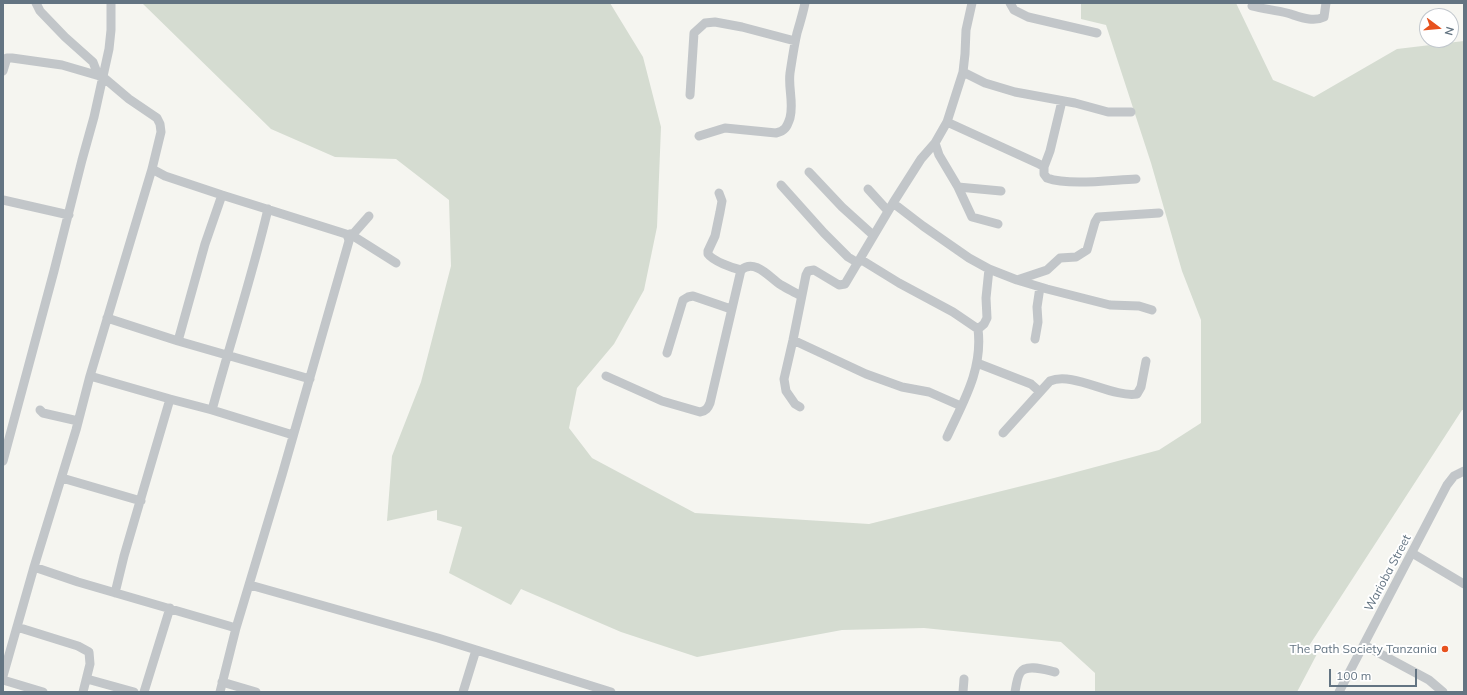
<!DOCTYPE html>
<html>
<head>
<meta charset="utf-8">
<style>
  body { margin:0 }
  #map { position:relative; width:1467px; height:695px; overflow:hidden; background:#f5f5f0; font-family:Mulish,sans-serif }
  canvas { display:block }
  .frame { position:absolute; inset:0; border:4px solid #637482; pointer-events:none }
  .north { position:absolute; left:1419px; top:8px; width:40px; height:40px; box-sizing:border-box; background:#fff; border:1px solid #c1c7cd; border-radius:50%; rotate:106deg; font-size:11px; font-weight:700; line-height:16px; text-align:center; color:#637482 }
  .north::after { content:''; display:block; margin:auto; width:14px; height:18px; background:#e7521e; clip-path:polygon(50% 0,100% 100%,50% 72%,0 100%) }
  .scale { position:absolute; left:1329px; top:669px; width:88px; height:18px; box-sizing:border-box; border:2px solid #637482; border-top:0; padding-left:5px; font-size:12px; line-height:14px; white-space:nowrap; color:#637482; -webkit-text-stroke:3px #fff; paint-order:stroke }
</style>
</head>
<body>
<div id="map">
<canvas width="1467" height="695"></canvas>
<div class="frame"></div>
<div class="north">N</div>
<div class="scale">100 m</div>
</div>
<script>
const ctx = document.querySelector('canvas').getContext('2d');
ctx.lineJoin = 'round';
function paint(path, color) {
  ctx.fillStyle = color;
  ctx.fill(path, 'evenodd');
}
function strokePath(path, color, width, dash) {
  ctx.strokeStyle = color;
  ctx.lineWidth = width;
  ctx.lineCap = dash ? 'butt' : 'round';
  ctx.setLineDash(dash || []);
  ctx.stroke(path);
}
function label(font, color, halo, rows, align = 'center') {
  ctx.font = font + ' Mulish,sans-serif';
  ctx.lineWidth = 4;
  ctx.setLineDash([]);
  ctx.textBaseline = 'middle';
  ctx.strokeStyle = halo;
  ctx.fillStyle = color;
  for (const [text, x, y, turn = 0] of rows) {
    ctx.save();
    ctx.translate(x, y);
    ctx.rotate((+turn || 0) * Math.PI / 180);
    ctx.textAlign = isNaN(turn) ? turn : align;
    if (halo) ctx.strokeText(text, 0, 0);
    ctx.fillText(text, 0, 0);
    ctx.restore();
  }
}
paint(new Path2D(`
  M142,3H610L643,57L661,127L657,227L644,290L614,344L577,388L569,428L592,458L695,513L869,524L1054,478L1159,450L1201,423V320L1182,271L1151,163L1106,25L1081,19V3H1236L1273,80L1314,97L1397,49L1464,41V410H1462L1305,652L1317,654L1297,692H1095V673L1061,642L924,628L842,630L697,657L621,632L521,589L511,605L449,573L462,527L437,520V510L387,521L392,456L421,382L451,266L449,200L396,159L335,157L271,129Z`), '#d5dcd1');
strokePath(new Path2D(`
  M36,3L40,11L65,37L93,62L98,75
  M1010,3L1014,10L1028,17L1097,33
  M1252,6C1263,9 1275,10 1287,13C1298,16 1312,23 1324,17L1326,3
  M3,71L7,58H12L62,65L103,77L129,99L157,118L160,124L161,132L152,169L90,376L76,430L34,567L3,676
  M963,72L985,83L1015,92L1075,103L1108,112H1131
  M690,95L694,33L705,23L715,22L742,27L795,41
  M1062,101L1050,151L1044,167V174L1047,178C1069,186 1111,180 1136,179
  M947,122L1039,164L1044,167
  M699,136L725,128L776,133C785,131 787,127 790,118C794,103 788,88 790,73C792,60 794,46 797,33C800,23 803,13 805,3
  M935,143L939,155L958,187L972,217L998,224
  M152,169L165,176L222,195L346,234L348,237L349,241L282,475L236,628L220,692
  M809,172L842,207L873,235
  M781,185L824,233L848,257L858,263
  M958,187L1001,191
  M868,189L888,211
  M719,193L722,201L720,212L715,236L708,251V254C713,261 732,268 741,270
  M3,200L69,215
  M893,203L923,226L969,258L989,269L1017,280L1047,289L1110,305L1139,306L1152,310
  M350,234L396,263
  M347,235L354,233L369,216
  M860,259L899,283L953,312L978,329C983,370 963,402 947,437
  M1017,280L1047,270L1060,258L1076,257L1087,250L1095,222L1098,217L1159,213
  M107,318L178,341L310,379
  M978,329L984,324L987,318L986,298L989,269
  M1035,339L1038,322L1037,307L1040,287
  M793,340L866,374L902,387L929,392L961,406
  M178,341L205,244L222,195
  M667,353L683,300L688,297L693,296L731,309
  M977,363L1031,384L1040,392
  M90,376L170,399L212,410L293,435
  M606,376L662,401L700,412C706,411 708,408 710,403L741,270C755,258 770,278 781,285C788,289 794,292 801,296
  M800,407L795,404L786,391L784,379L793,340L806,275L808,271L814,270L839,285L845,284L893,203L921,159L935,143L947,122L963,72L965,54L966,30L972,3
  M40,410L43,413L78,421
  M212,410C230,343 252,277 268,209
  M1003,433L1050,381C1073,371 1112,398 1137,394L1141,387L1146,361
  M3,461L54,271L82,160L94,117L109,49L111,30V3
  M62,478L141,501
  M1412,553L1464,584
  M34,567L78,582L236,628
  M250,585L438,638L611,692
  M115,593L124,556L170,399
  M17,627L78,646L89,652L90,664L83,692
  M1364,645L1429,680L1443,692
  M87,679L134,692
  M3,680L43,692
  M222,682L256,692
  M144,692L170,608
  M463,692L476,650
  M963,692L964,679
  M1015,692C1016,686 1017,678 1020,673C1026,663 1046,670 1055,672
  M1339,692L1447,485L1454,476L1464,471`), '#c2c6c9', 9);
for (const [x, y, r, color] of [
  [1445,649,4,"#e7521e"]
]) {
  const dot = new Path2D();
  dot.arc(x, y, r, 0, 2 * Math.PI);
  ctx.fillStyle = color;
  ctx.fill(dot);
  strokePath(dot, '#fff', 1.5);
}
label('12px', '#637482', '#fff', [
  ["Warioba Street",1388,573,-62]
]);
label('12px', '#637482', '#fff', [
  ["The Path Society Tanzania",1437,649]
], 'right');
</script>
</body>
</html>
